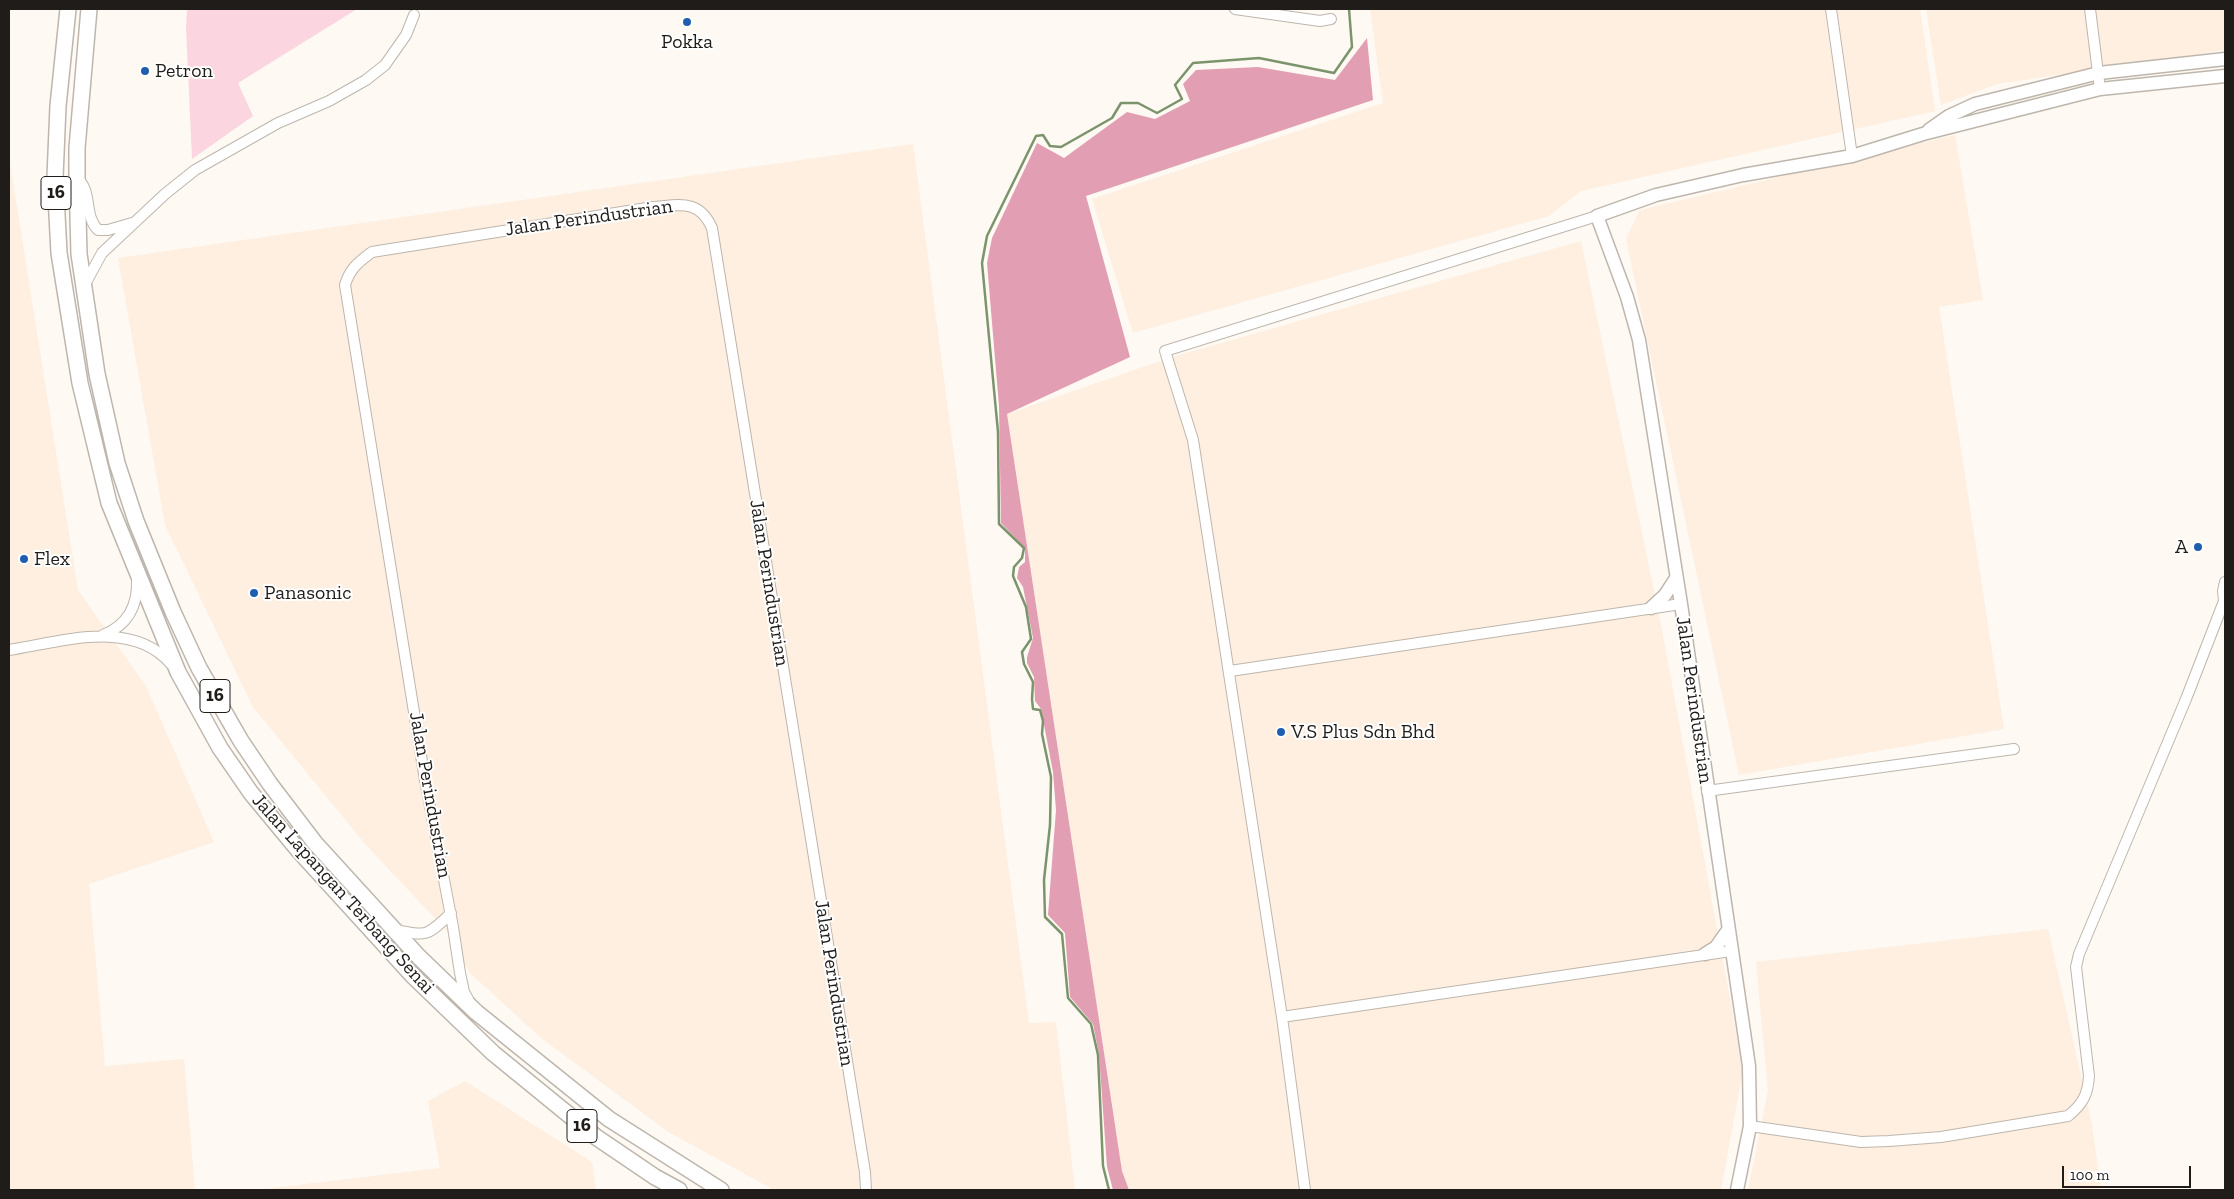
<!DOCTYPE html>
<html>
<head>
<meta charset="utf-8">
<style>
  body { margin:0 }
  #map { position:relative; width:2234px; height:1199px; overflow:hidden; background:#fef9f3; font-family:"Zilla Slab",serif }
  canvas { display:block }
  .frame { position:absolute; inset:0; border:10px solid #1f1c19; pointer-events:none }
  .scale { position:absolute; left:2062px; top:1166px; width:129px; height:22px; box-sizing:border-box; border:2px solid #1f1c19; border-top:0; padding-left:6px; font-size:15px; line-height:18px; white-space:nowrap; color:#1f1c19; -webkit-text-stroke:4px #fff; paint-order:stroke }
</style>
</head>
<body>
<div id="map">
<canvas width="2234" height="1199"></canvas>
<div class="frame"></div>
<div class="scale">100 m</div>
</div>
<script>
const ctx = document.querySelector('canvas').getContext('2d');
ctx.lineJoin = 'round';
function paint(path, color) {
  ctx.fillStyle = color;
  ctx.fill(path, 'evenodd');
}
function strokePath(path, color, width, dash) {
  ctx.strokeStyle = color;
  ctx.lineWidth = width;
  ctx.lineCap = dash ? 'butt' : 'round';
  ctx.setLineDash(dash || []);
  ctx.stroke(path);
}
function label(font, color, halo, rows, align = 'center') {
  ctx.font = font + ' "Zilla Slab",serif';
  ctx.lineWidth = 4;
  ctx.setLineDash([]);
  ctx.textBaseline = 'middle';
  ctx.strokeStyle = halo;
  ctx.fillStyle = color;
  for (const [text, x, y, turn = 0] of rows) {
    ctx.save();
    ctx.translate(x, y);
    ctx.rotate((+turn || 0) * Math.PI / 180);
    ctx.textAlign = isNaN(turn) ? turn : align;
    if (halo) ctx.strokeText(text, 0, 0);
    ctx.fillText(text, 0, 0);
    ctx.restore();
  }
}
paint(new Path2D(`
  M1370,9H1920L1935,111L1581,191L1549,216L1133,333L1092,199L1383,103Z
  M1926,9H2225V50L1997,84L1941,105Z
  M1955,135L1983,300L1939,307L2004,729L1739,775L1626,239L1640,210Z
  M913,144L1029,1023L1056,1022L1075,1190H774L667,1131L541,1038L470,973L447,931L366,845L253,707L165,525L118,258Z
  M9,157L78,590L146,686L214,842L89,884L105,1066L184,1059L195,1190H9Z
  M1581,241L1660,619L1743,1070L1721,1190H1129L1122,1171L1007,414L1172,357Z
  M2048,929L2092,1125L2101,1190H1748L1768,1091L1756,962Z
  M465,1081L592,1162L596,1190H255L440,1168L428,1101Z`), '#feefe0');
paint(new Path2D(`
  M187,9H357L238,83L253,116L192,159L186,28Z`), '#fbd5e0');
paint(new Path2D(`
  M1367,38L1373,100L1086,196L1130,357L1007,414L1122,1171L1129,1190H1113L1107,1167L1099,1054L1093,1024L1070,997L1065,933L1048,915L1056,810L1053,772L1041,709L1035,701L1034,677L1027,663V657L1033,638L1023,587L1017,578L1019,567L1025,562V548L1001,523L999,406L987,263L992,238L1037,143L1064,158L1127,112L1155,119L1190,101L1183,84L1196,70L1258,67L1335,80Z`), '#e29fb4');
strokePath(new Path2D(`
  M1109,1190L1103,1166L1098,1055L1091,1024L1068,998L1062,934L1045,917L1044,880L1050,825L1051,777L1042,734L1043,721L1040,710L1033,709L1032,699L1033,682L1024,664L1022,652L1031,639L1026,607L1013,576L1014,567L1022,558L1024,548L999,524L998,432L982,263L987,236L1036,136L1043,135L1050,146L1061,147L1112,118L1121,103H1138L1157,113L1182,99L1175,85L1193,63L1259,58L1334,73L1352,47L1349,9`), '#7b946c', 2.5);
const minor = new Path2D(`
  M1235,9L1320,21L1331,19
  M1831,9L1852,156
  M2090,9L2100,89
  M79,180C92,193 84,216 98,230H108L132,223
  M84,286L102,253L165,194L195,170L278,123L329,101L366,80L385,65L406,35L414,15
  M103,635C128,625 138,606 137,580
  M9,650C60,642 132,618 171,664
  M1230,671L1681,604
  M1707,791L2014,749
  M392,929C425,936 426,938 451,913
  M468,999L464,992L460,973L453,927L425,780L345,285C350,268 359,262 372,252L653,207C680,205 699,199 712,228L865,1172L866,1190
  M1282,1017L1731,951
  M1750,1126L1861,1142L1889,1141L1941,1137L2068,1116C2083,1104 2088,1094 2089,1076L2076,967L2079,954L2186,699L2224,601L2223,591L2225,582
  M1305,1190L1282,1017L1193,440L1165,351L1597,216`);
const major = new Path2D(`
  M1929,130L1949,116L1975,104L2099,73L2225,59
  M1651,608L1665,595L1676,578
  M1705,954L1716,947L1728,930
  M1737,1190L1750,1126L1749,1066L1681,604L1639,340L1627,297L1597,216L1656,195L1743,175L1852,156L1923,134L2100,89L2225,76`);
const highway = new Path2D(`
  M68,9L58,106L55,177L59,253L80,383L109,503L178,672L220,748L251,793L299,851L412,975L493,1053L596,1137L655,1177L679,1190
  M89,9L77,148V178L79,254L97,374L117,463L136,521L173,612L199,668L241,741L270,784L315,843L419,957L476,1012L609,1119L721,1190`);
strokePath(minor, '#beb6ad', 12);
strokePath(major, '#beb6ad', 15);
strokePath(highway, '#beb6ad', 18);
strokePath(minor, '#fff', 10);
strokePath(major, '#fff', 12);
strokePath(highway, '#fff', 15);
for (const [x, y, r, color] of [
  [687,22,5,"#1f5eaf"],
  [145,71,5,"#1f5eaf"],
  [2198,547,5,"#1f5eaf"],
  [24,559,5,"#1f5eaf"],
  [254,593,5,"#1f5eaf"],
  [1281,732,5,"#1f5eaf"]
]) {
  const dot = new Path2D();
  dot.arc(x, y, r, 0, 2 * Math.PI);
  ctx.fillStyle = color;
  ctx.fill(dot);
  strokePath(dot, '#fff', 2);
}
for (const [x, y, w] of [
  [56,193,30],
  [215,696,30],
  [582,1126,30]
]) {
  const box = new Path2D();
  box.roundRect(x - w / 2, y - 16.5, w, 33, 4);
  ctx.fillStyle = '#fff';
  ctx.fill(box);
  strokePath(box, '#1f1c19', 1);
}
label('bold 19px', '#1f1c19', null, [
  ["16",56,193],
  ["16",215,696],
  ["16",582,1126]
]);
label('20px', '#1f1c19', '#fff', [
  ["Pokka",687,42,"center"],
  ["Petron",155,71],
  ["A",2188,547,"right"],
  ["Flex",34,559],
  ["Panasonic",264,593],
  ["V.S Plus Sdn Bhd",1291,732]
], 'left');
label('20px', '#1f1c19', '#fff', [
  ["Jalan Perindustrian",589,218,-8],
  ["Jalan Perindustrian",769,583,81],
  ["Jalan Perindustrian",1694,700,82],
  ["Jalan Perindustrian",430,795,80],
  ["Jalan Lapangan Terbang Senai",343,894,48],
  ["Jalan Perindustrian",834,983,81]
]);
</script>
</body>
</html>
